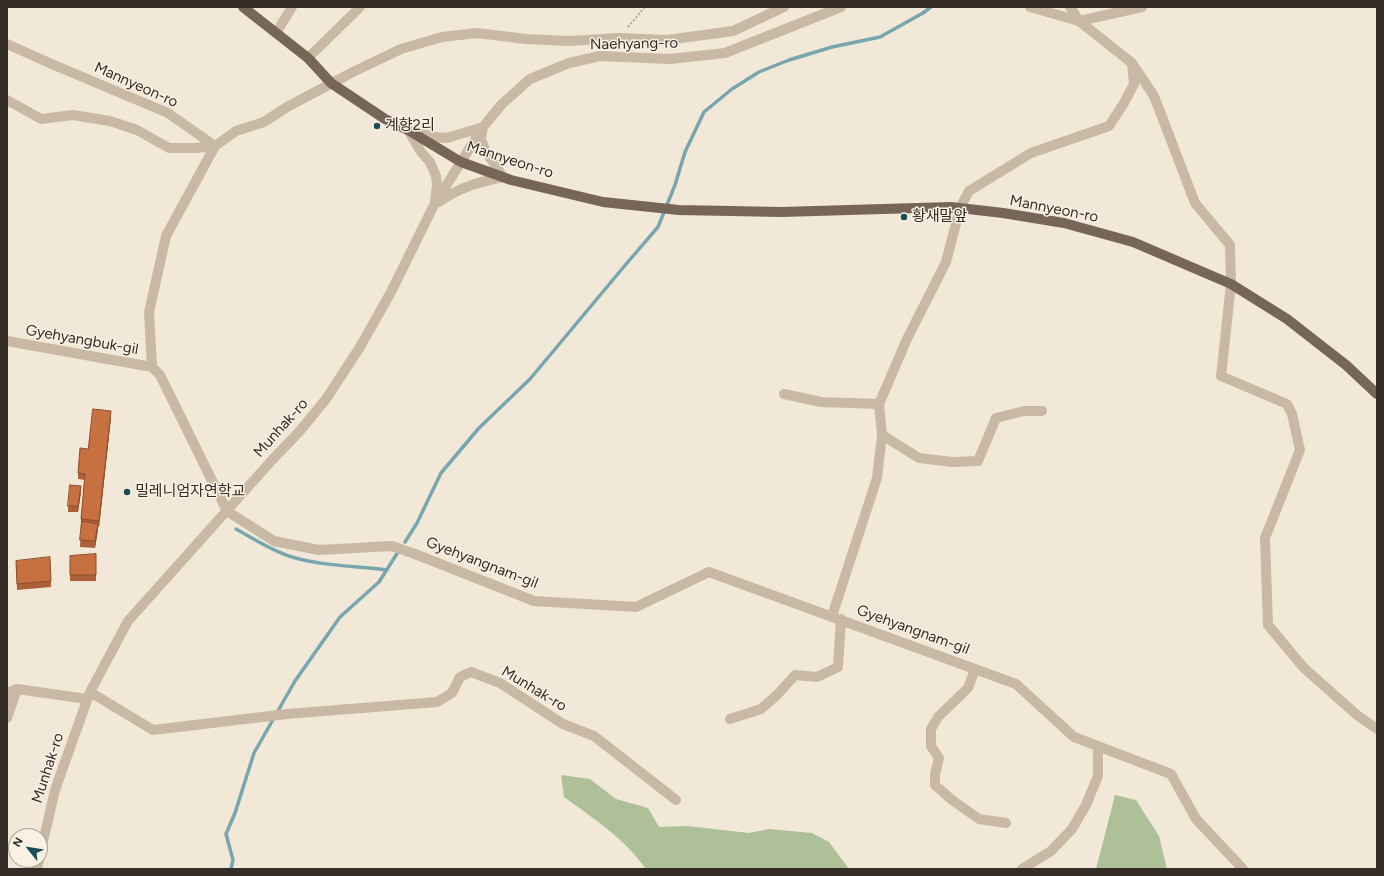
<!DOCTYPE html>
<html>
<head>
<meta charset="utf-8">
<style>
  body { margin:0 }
  #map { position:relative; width:1384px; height:876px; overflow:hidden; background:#f1e8d8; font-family:Figtree,sans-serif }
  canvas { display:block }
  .frame { position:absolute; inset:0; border:8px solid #342c26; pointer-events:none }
  .north { position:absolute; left:8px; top:828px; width:40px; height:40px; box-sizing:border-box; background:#f9f2e4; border:1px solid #aaa398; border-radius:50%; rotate:300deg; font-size:11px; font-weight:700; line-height:16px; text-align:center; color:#342c26 }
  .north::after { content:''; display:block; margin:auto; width:14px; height:18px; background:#1b4c56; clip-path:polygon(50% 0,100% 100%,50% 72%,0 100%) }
</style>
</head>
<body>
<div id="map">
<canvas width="1384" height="876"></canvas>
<div class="frame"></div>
<div class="north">N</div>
</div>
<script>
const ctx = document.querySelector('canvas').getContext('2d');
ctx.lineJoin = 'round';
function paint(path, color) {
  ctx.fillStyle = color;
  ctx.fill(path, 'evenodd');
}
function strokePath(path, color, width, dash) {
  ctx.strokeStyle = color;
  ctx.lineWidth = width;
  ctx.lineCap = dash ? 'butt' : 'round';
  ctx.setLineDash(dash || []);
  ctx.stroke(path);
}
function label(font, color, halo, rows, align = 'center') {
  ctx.font = font + ' Figtree,"Noto Sans KR",sans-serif';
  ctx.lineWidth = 3;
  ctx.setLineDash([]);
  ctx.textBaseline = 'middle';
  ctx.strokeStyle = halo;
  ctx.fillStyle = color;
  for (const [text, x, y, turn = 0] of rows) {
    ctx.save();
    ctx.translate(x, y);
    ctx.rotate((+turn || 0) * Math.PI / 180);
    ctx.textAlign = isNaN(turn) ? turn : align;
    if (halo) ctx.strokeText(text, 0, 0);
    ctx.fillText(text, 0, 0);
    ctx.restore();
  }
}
paint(new Path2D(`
  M561,775L590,779L616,799L648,808L659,827L687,826L749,833L769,829L812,833L829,842L849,869H646C625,839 593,818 564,797Z
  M1115,795L1136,800L1159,836L1167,869H1096Z`), '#aec098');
strokePath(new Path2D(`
  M236,529C254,539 272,551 292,557C322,566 356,566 387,570
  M405,542L417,523L441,473L479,428L530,379L627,263L658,227L675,185L685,152L704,112L732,89L759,72L789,60L832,47L880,37L923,13L931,7
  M231,869L233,860L226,834L235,813L254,753L295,681L340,617L379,582L398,552`), '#77a6ae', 3.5);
strokePath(new Path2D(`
  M628,27L645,7`), '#b5a38f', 2, [2, 2]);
strokePath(new Path2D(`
  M1030,7L1079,21L1142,7
  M276,33L292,7
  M7,44L54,65L168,113L215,146L236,131L264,122L287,107L353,72L401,49L442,37L477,33L526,39L569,41L618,38L667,40L733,31L784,7
  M308,58L360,7
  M1132,63L1154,96L1195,203L1230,245L1231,284L1221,376L1287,404L1292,414L1300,450L1265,538L1268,625L1304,668L1357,715L1377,729
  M7,100L41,119L73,115L110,121L137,130L169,148H196L215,146L166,236L149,312L152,367
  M408,130L421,152L430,162L436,176L437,185L435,201
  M412,132L435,137L447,138L483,127L481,139L485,150L503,177C480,182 459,187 439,202
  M7,341L152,367L160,375L227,511L274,541L319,550L392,546L415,554L534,601L636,607L709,572L1016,684L1074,737L1171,774L1196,819L1243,869
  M784,394L821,402L879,404
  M882,435L919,458L952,462L978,461L996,418L1024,411H1042
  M832,616L877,478L882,435L879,404L907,339L946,262L960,208L969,191L1031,153L1109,126L1124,103L1134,84L1132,63L1079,21L1070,7
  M975,669L968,688L938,717L931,729V746L939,758L935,774V785L952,800L979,819L1006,823
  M90,692L153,730L287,714L437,702L452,693L460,677L471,672L500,683L563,724L594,736L676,800
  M7,693L17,689L87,699
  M7,718L17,689
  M730,719L761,709L777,695L795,675L817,677L838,667L841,619
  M40,855L55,790L90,692L128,621L273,459L299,432L326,399L360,347L391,292L434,205L483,127L502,104L530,79L569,63L600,56L670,59L725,53L841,7
  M37,869L39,860
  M1022,869L1051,851L1072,829L1086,805L1098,776V746`), '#c9b9a4', 10);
strokePath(new Path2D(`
  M243,7L308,58L331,83L385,119L408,130L461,162L511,180L603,202L679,210L781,212L951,207L1003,213L1064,223L1133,242L1231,284L1287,319L1346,365L1377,394`), '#776557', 10);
paint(new Path2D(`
  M111,417L99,527H98L95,548L80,547L81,525V519L85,480L78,479V473L88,449Z
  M81,492L78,512H68V506Z
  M96,554V581H70V556Z
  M16,561L51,581V587L17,590Z`), '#ab6037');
paint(new Path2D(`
  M111,411V417L99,527V521Z
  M81,486V492L78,512V506Z
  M98,524V530L95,548V541Z`), '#8b4e2d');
const building = new Path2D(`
  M93,409L111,411L99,521L81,519L85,474L78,473L80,448L88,449Z
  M70,485L81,486L78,506H68Z
  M82,521L98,524L95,541L80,540Z
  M96,554V575H70V556Z
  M50,557L51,581L17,584L16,561Z`);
paint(building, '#c77040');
strokePath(building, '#8b4e2d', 1);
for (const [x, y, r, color] of [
  [377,126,4,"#1b4c56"],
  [904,217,4,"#1b4c56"],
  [127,492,4,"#1b4c56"]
]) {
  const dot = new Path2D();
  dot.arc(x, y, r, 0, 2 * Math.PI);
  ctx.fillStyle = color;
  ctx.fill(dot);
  strokePath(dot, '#f9f2e4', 1.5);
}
label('15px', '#342c26', '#f9f2e4', [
  ["Naehyang-ro",634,44,-1],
  ["Mannyeon-ro",136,85,24],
  ["Mannyeon-ro",510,160,18],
  ["Mannyeon-ro",1054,209,11],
  ["Gyehyangbuk-gil",82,340,10],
  ["Munhak-ro",281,428,-48],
  ["Gyehyangnam-gil",482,563,21],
  ["Gyehyangnam-gil",913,630,20],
  ["Munhak-ro",534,689,31],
  ["Munhak-ro",48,768,-72]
]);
label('15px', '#342c26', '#f9f2e4', [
  ["계향2리",385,126],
  ["황새말앞",912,217],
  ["밀레니엄자연학교",135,492]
], 'left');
</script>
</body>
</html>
